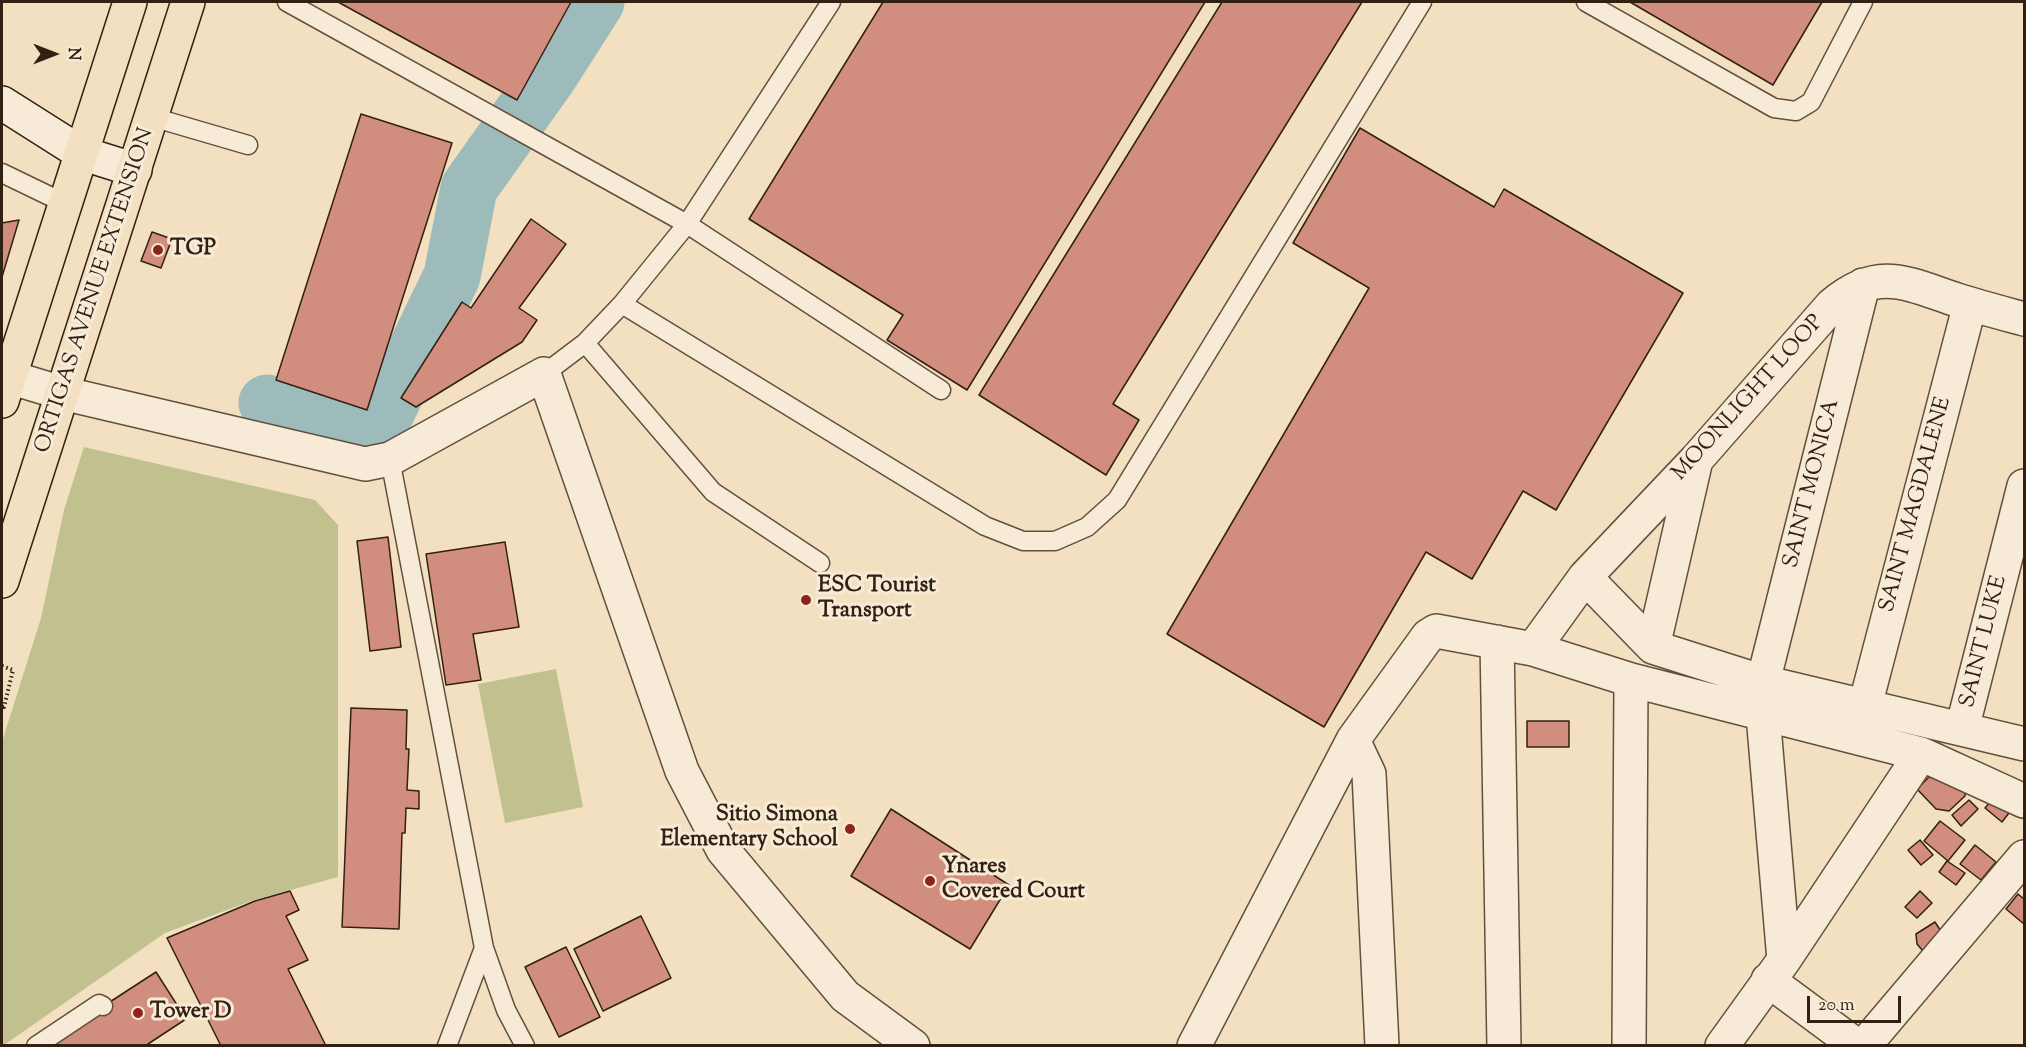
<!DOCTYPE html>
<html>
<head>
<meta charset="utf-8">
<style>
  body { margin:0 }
  #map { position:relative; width:2026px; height:1047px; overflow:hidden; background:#f2e0c1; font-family:"Sorts Mill Goudy",serif }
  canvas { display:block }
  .frame { position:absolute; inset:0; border:3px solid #322012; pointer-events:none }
  .north { position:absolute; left:24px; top:24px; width:60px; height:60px; -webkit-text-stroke:4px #f7ebd7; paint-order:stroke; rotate:90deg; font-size:16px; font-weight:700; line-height:24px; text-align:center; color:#322012 }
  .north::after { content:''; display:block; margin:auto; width:21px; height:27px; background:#322012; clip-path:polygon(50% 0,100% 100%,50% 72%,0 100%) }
  .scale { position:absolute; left:1807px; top:996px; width:94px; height:27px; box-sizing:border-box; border:3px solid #322012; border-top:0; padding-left:8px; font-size:18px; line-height:21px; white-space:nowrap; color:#322012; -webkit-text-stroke:4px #f7ebd7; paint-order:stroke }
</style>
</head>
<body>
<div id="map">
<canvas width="2026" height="1047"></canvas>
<div class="frame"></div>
<div class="north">N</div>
<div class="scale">20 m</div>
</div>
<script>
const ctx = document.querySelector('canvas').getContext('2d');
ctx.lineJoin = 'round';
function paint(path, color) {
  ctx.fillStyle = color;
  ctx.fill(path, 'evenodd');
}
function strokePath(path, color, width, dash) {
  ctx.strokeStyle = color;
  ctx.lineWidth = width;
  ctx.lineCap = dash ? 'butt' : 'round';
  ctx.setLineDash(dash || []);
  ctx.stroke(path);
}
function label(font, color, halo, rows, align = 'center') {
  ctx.font = font + ' "Sorts Mill Goudy",serif';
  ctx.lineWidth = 6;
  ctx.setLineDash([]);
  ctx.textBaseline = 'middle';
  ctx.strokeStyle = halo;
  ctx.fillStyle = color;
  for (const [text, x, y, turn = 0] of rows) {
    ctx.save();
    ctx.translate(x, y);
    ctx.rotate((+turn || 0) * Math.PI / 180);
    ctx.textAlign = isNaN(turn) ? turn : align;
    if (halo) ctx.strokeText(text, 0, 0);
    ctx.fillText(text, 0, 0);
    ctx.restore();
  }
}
paint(new Path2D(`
  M84,447L315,500L338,525V877L254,900L165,933L4,1045H2V742L41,618L64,510Z
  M556,669L583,807L505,823L478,684Z`), '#c0c18f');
strokePath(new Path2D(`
  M267,403L371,434L381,423L452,276L469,188L550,74L596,2`), '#9dbbba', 57);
const building = new Path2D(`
  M338,2H571L517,100Z
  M883,2H1205L967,390L887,340L903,315L749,219Z
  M1222,2H1362L1113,404L1139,420L1106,475L979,395Z
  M1630,2H1822L1773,85Z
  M361,114L452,143L367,410L276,380Z
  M1360,128L1494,207L1504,189L1683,293L1556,510L1523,491L1472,579L1426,552L1324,727L1167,634L1369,288L1293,243Z
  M531,219L566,244L519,308L537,320L522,342L416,407L401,398L462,302L471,308Z
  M19,220L2,277V223Z
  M152,232L172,239L161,268L141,261Z
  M388,537L401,647L370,651L357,541Z
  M505,542L519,627L473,634L481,680L446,685L426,554Z
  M351,708L407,710L406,749H409L407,790L419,791V809L406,808L405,833H402L399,929L342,927Z
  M1527,721H1569V747H1527Z
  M1940,766L1966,784L1965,796L1949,811L1936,809L1917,789Z
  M2000,791L2016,804L2002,822L1985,808Z
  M1969,800L1978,809L1961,826L1952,815Z
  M891,809L1009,885L970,949L851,876Z
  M1940,821L1965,840L1948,861L1924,841Z
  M1920,840L1933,855L1921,865L1908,850Z
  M1975,845L1996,862L1981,880L1960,864Z
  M1947,861L1965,873L1956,885L1939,872Z
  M290,891L299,910L286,916L308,960L288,969L326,1046H221L167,938L255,901Z
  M1920,891L1932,903L1917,918L1905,907Z
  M2018,894L2024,899V924L2006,909Z
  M641,916L671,978L603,1011L574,949Z
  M1935,922L1946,939L1928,957L1917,944L1916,934Z
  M566,947L600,1017L559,1037L525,967Z
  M156,972L186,1019L145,1046H42Z`);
paint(building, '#d18d7e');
strokePath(building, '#322012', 1.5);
const lane = new Path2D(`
  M287,2L687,224L941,390
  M1586,2L1774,108L1796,111L1811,102L1863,2
  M152,117L248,145
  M2,173L64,203
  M622,304L985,526L1023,541H1055L1087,527L1117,500L1422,2
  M585,343L713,492L820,563
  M544,374L585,343L622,304L687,224L831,2
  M390,459L484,948L506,1010L525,1046
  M36,1046L99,1004L103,1006
  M447,1046L484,948`);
const street = new Path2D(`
  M9,377L62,393L365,464L390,459L544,374L682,771L723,850L845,996L913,1046
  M1585,577L1653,647L1763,682L2024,744
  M1497,642L1504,1046
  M1653,647L1696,460
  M1533,649L1585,577L1696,460L1832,305C1878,266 1906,283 1957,300C1979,307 2002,313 2024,319
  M1763,682L1863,285
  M1865,706L1970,304
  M1763,715L1784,960
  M1962,729L2024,486
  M1353,740L1369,774L1382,1046
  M1768,980L1857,1046
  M1194,1046L1353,740L1428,636L1436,631L1533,649L1631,680L1921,754L2024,801
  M1629,1046L1631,680
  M1722,1046L1784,960L1921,754
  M1864,1046L2024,857`);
const secondary = new Path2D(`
  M2,103L81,153L135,170`);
const primary = new Path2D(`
  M2,401L130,2
  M2,581L188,2`);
strokePath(lane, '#62503e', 21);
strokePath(street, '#62503e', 36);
strokePath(secondary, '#322012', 36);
strokePath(primary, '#322012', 36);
strokePath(new Path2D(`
  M2,666L13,670L4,707H2`), '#322012', 4, [1.5, 3]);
strokePath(lane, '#f7ebd7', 18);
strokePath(street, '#f7ebd7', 33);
strokePath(secondary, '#f7ebd7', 33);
strokePath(primary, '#f2e0c1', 33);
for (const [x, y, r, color] of [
  [158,250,6,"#8f2418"],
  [806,600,6,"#8f2418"],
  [850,829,6,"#8f2418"],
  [930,881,6,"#8f2418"],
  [138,1013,6,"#8f2418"]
]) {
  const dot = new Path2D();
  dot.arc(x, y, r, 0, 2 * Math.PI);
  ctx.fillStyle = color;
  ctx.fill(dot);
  strokePath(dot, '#f7ebd7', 2);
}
label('bold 22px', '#322012', '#f7ebd7', [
  ["TGP",170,250],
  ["ESC Tourist",818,587],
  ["Transport",818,612],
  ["Sitio Simona",838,816,"right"],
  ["Elementary School",838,841,"right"],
  ["Ynares",942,868],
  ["Covered Court",942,893],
  ["Tower D",150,1013]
], 'left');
label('22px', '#322012', '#f7ebd7', [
  ["ORTIGAS AVENUE EXTENSION",96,291,-72],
  ["MOONLIGHT LOOP",1749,399,-48],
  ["SAINT MONICA",1813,484,-76],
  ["SAINT MAGDALENE",1917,505,-75],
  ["SAINT LUKE",1985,642,-76]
]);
</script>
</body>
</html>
